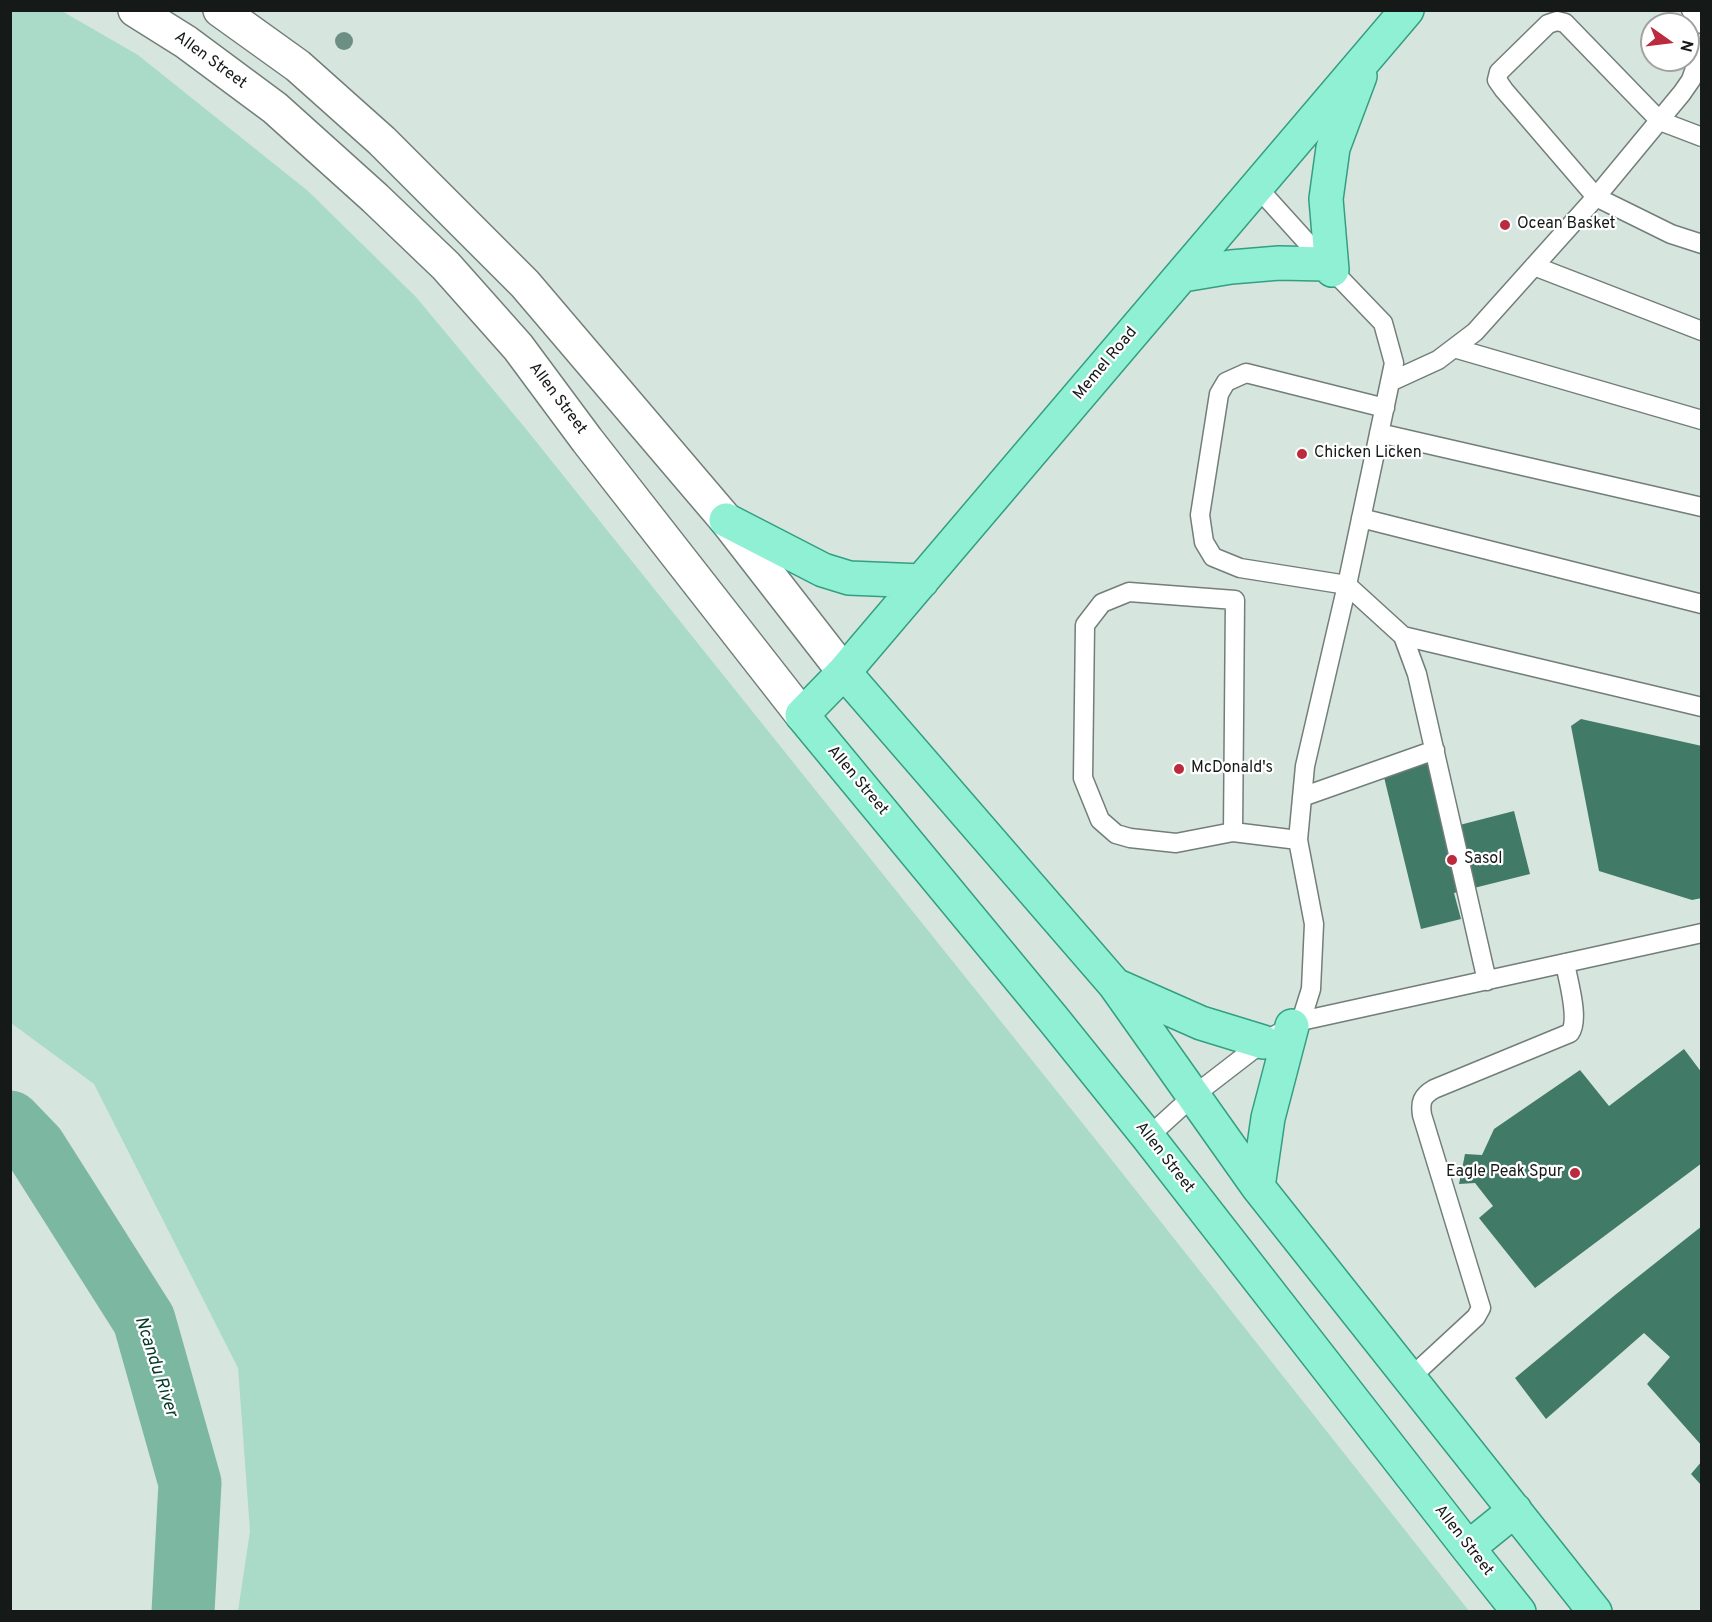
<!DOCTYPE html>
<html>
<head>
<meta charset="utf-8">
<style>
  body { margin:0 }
  #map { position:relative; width:1712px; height:1622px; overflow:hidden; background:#d7e5df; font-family:Overpass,sans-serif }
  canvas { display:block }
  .frame { position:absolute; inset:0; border:12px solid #151a18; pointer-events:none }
  .north { position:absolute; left:1640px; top:12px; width:60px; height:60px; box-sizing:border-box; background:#fff; border:2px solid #a1a3a3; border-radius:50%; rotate:104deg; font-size:16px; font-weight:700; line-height:24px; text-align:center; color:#151a18 }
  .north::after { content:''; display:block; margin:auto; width:21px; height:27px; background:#bb2a3d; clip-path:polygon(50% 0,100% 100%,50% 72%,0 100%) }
</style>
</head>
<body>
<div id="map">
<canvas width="1712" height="1622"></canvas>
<div class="frame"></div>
<div class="north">N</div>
</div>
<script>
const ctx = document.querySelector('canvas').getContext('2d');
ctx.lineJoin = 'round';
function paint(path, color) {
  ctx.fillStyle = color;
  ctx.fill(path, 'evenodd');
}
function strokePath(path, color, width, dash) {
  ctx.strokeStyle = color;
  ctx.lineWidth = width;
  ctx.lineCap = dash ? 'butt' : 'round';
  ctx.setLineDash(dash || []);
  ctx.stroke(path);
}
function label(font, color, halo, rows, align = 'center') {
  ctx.font = font + ' Overpass,sans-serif';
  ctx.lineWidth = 4.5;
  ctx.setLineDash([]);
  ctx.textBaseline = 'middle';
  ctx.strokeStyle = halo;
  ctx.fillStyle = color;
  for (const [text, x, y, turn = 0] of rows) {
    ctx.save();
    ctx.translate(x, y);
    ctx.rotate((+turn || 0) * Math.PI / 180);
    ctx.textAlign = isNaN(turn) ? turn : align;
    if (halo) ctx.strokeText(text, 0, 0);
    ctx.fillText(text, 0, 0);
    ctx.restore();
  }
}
paint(new Path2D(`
  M60,10L138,55L308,191L416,297L526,429L1100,1145L1469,1611H238L250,1531L238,1368L94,1084L11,1023V11Z`), '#aadbc8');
strokePath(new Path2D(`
  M10,1122L35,1148L144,1320L190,1483L183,1612`), '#7cb7a1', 63);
paint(new Path2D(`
  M1581,719L1702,746V898L1692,900L1599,871L1571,726Z
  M1428,763L1444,829L1514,811L1530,874L1454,893L1461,919L1421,929L1383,773Z
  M1684,1049L1702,1073V1163L1535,1288L1479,1218L1493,1206L1475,1183L1459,1184L1465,1154L1482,1155L1494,1129L1580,1070L1609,1106Z
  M1702,1226V1446L1647,1384L1670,1357L1644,1333L1546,1419L1515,1378L1615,1295Z
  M1702,1461V1486L1691,1474Z`), '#417b67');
const lane = new Path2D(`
  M1691,10L1702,24
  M1702,137L1660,121L1565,23L1557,21L1548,24L1499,72L1497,80L1504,90L1596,197L1671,234L1702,244
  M1534,266L1702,331
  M1454,348L1702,420
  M1390,382L1438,360L1475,332L1596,197L1682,93L1691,80L1702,48
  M1385,408L1246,373L1226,382L1219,394L1200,515L1204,542L1213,557L1240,568L1347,585L1403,636L1417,674L1487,981
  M1379,433L1702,507
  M1361,518L1702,604
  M1403,636L1702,707
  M1302,797L1435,750
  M1233,832L1235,600L1129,592L1102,603L1085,625L1083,778L1100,820L1116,834L1130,838L1176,843L1233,832L1298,840
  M1301,1021L1702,933
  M1148,1137L1193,1096L1263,1042L1301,1021L1311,989L1314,924L1298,840L1305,766L1347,585L1394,363L1383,323L1332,270L1257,187
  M1410,1378L1476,1317L1481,1308L1422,1115C1420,1102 1422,1096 1434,1089L1570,1033C1580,1019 1568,981 1565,963`);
const secondary = new Path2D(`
  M135,10L186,42L275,108L375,198L446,266L518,347L587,440L802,715
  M220,10L298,66L382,141L525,284L726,520L844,672`);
const primary = new Path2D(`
  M1407,10L844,672L802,715L1054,1020L1148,1137L1468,1548L1519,1612
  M1332,270L1326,199L1333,148L1360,76
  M1183,275L1231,267L1279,263L1326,264
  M726,520L823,570L849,578L922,581
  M844,672L1115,985L1258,1187L1595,1612
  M1115,985L1201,1023L1263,1042
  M1258,1187L1268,1118L1292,1026
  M1468,1548L1515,1510`);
strokePath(lane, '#727e79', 21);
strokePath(secondary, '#727e79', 36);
strokePath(primary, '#349f80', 36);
strokePath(lane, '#fff', 18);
strokePath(secondary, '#fff', 33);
strokePath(primary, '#8ff0d4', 33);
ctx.fillStyle = '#6d8e83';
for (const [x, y] of [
  [344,41]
]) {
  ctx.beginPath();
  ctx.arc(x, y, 9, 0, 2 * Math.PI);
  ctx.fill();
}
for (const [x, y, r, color] of [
  [1505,225,6,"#bb2a3d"],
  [1302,454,6,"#bb2a3d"],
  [1179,769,6,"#bb2a3d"],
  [1452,860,6,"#bb2a3d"],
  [1575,1173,6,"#bb2a3d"]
]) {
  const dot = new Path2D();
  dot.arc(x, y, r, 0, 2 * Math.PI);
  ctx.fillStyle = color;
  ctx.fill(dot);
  strokePath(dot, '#fff', 2);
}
label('16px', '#151a18', '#fff', [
  ["Allen Street",210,61,36],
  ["Memel Road",1106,364,-50],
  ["Allen Street",557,399,53],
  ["Allen Street",857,781,50],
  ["Allen Street",1164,1158,52],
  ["Allen Street",1463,1541,52]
]);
label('16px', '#151a18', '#fff', [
  ["Ocean Basket",1517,225],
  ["Chicken Licken",1314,454],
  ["McDonald's",1191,769],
  ["Sasol",1464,860],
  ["Eagle Peak Spur",1563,1173,"right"]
], 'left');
label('italic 18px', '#03392b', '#fff', [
  ["Ncandu River",155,1367,72]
]);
</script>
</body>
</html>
